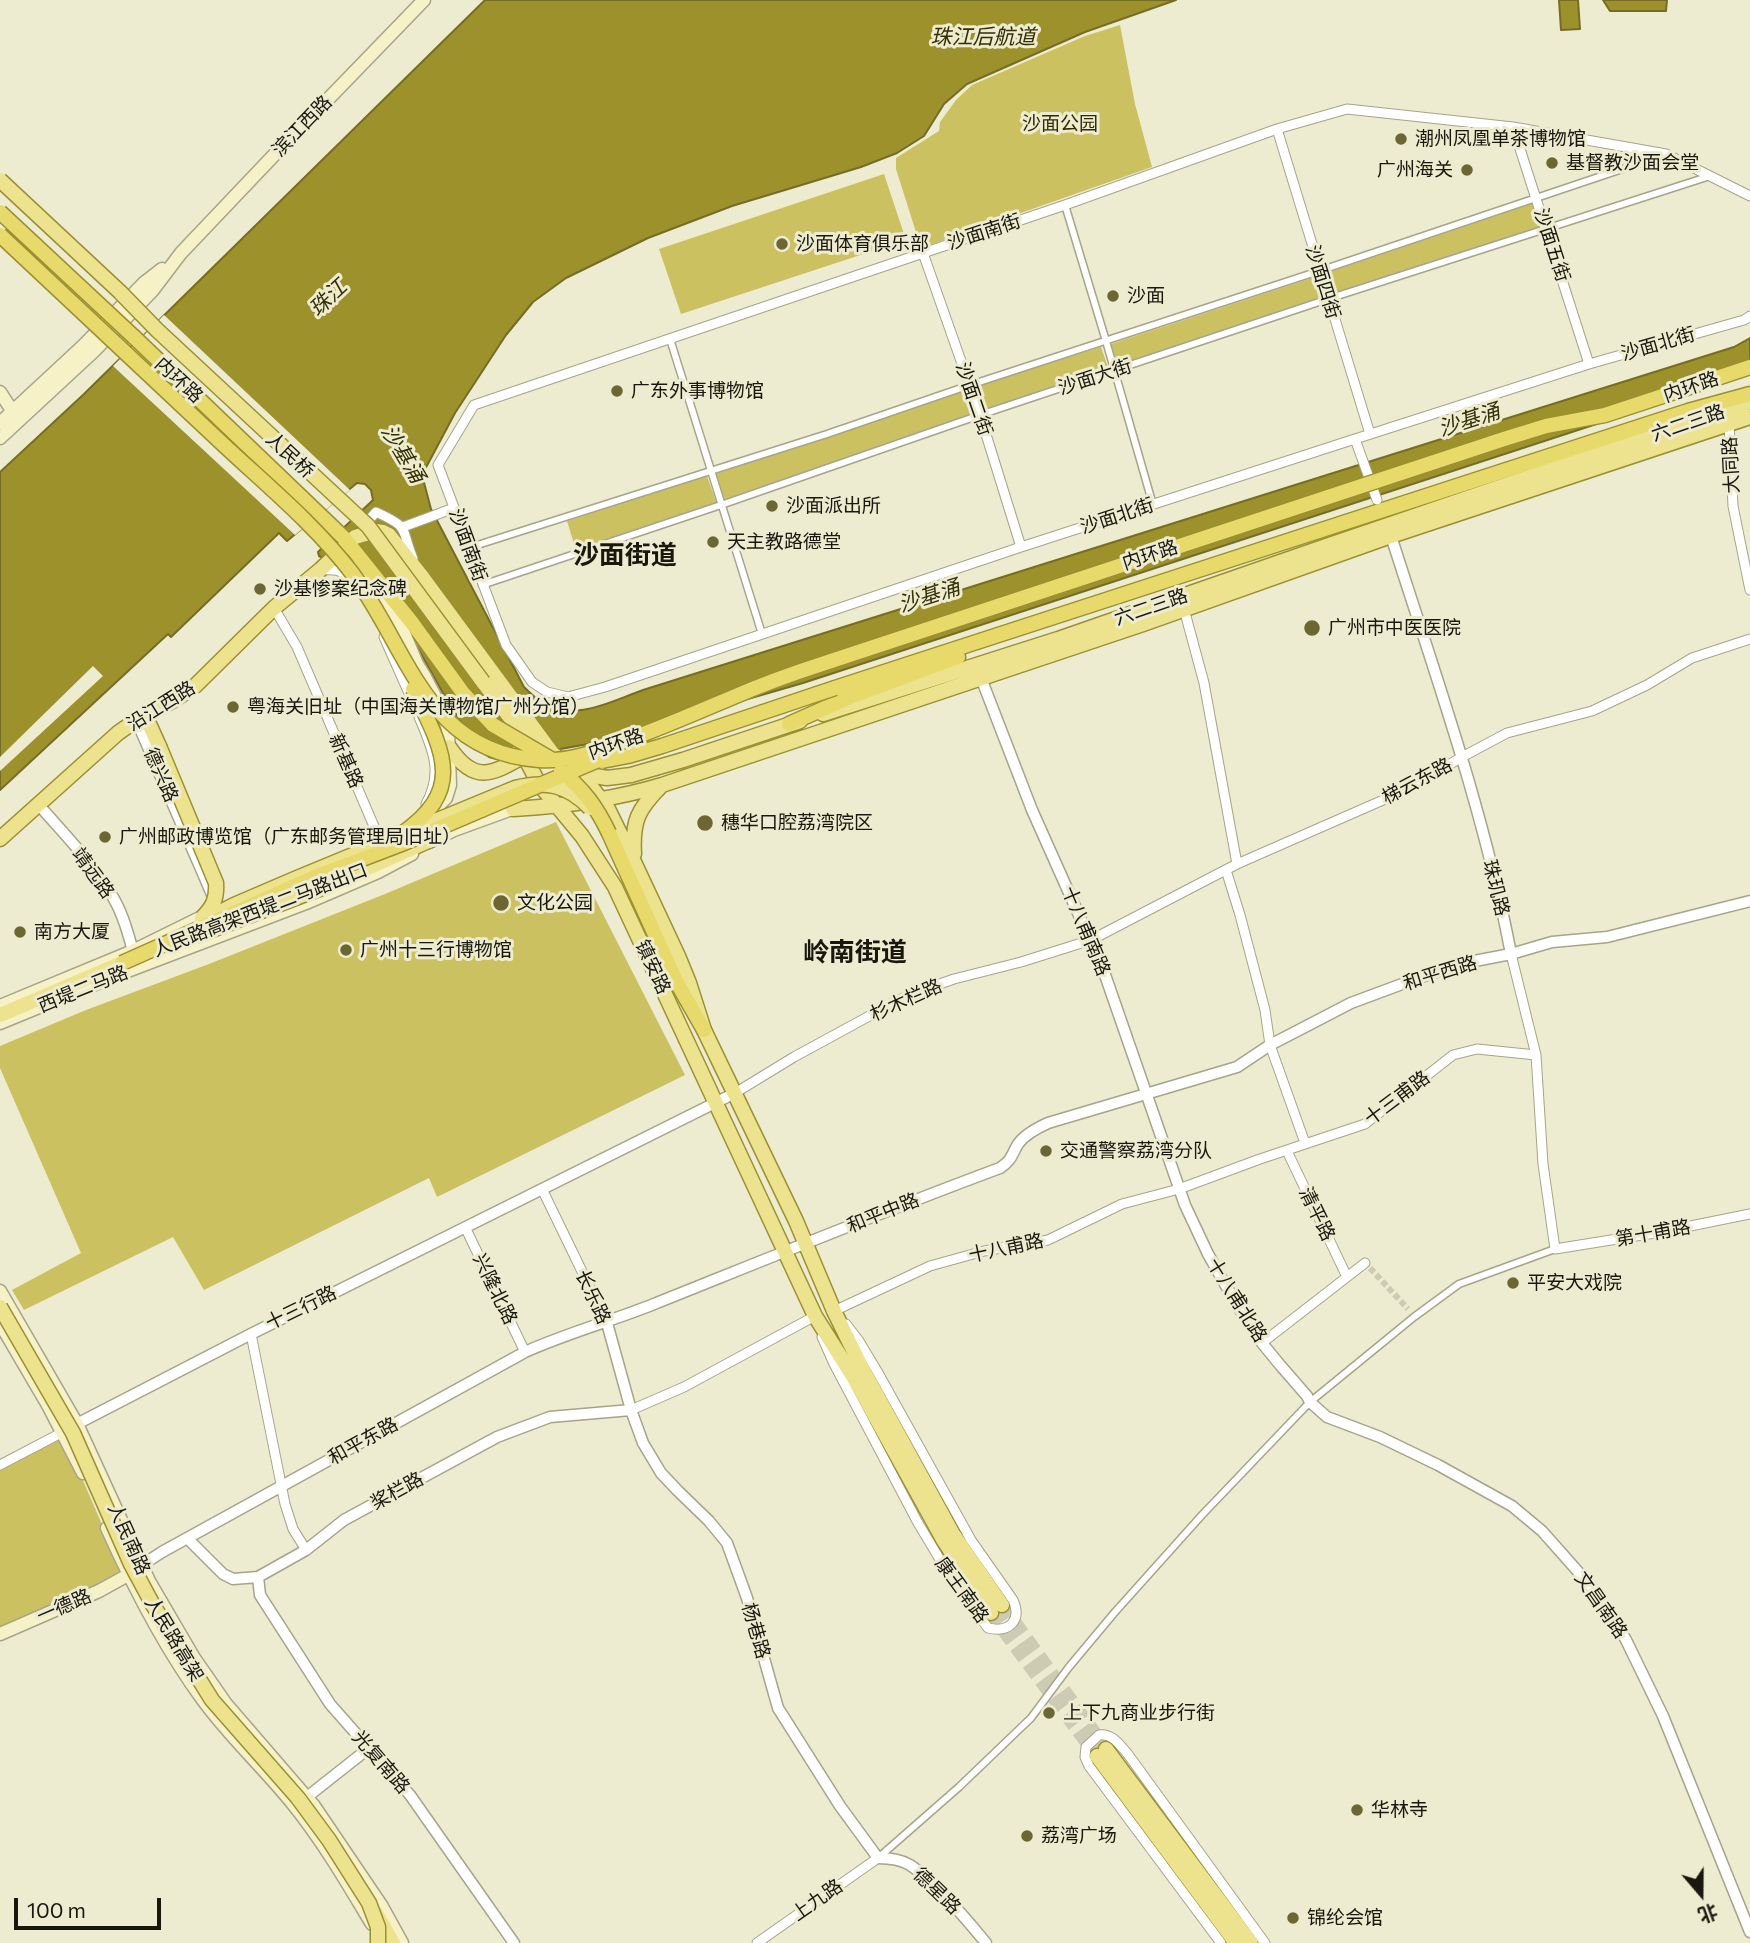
<!DOCTYPE html>
<html>
<head>
<meta charset="utf-8">
<style>
  body { margin:0 }
  #map { position:relative; width:1750px; height:1943px; overflow:hidden; background:#edebd0; font-family:Commissioner,"Noto Sans SC",sans-serif }
  canvas { display:block }
  .north { position:absolute; left:1666px; top:1859px; width:70px; height:70px; -webkit-text-stroke:5px #edebd0; paint-order:stroke; rotate:160deg; font-size:19px; font-weight:700; line-height:28px; text-align:center; color:#19180f }
  .north::after { content:''; display:block; margin:auto; width:24px; height:32px; background:#19180f; clip-path:polygon(50% 0,100% 100%,50% 72%,0 100%) }
  .scale { position:absolute; left:14px; top:1898px; width:147px; height:32px; box-sizing:border-box; border:4px solid #19180f; border-top:0; padding-left:9px; font-size:21px; line-height:24px; white-space:nowrap; color:#19180f; -webkit-text-stroke:5px #edebd0; paint-order:stroke }
</style>
</head>
<body>
<div id="map">
<canvas width="1750" height="1943"></canvas>
<div class="north">北</div>
<div class="scale">100 m</div>
</div>
<script>
const ctx = document.querySelector('canvas').getContext('2d');
ctx.lineJoin = 'round';
function paint(path, color) {
  ctx.fillStyle = color;
  ctx.fill(path, 'evenodd');
}
function strokePath(path, color, width, dash) {
  ctx.strokeStyle = color;
  ctx.lineWidth = width;
  ctx.lineCap = dash ? 'butt' : 'round';
  ctx.setLineDash(dash || []);
  ctx.stroke(path);
}
function label(font, color, halo, rows, align = 'center') {
  ctx.font = font + ' Commissioner,"Noto Sans SC",sans-serif';
  ctx.lineWidth = 6;
  ctx.setLineDash([]);
  ctx.textBaseline = 'middle';
  ctx.strokeStyle = halo;
  ctx.fillStyle = color;
  for (const [text, x, y, turn = 0] of rows) {
    ctx.save();
    ctx.translate(x, y);
    ctx.rotate((+turn || 0) * Math.PI / 180);
    ctx.textAlign = isNaN(turn) ? turn : align;
    if (halo) ctx.strokeText(text, 0, 0);
    ctx.fillText(text, 0, 0);
    ctx.restore();
  }
}
paint(new Path2D(`
  M1120,25L1135,104L1152,167L921,248L896,169V158L939,131L940,122L956,100L972,85L1085,36Z
  M884,174L906,240L681,314L659,249Z
  M1534,203L1542,229L1330,295L1323,274Z
  M1318,276L1325,297L1118,367L1111,344Z
  M1101,347L1109,370L983,411L973,387Z
  M967,389L976,413L725,501L715,474Z
  M707,476L717,504L576,550L567,521Z
  M556,822L685,1075L437,1197L429,1178L204,1290L173,1237L24,1310L12,1290L81,1253L0,1068V1046L86,1010L209,964L385,894Z
  M61,1438L78,1469L123,1573L0,1629V1470Z`), '#ccc160');
const water = new Path2D(`
  M485,0H1176L1085,32L967,84L944,104L924,136L897,153L861,167L732,206L648,238L566,278L533,302L506,335L455,413L422,475L431,509L524,687C529,692 535,698 541,702C576,722 609,702 643,690L1734,347L1750,338V374L803,683L599,742L500,760L489,757L478,749L449,704L401,618L348,552L323,558L319,556L318,552L373,500L371,490L365,484L357,483L287,541L279,533L171,637L168,634L0,790V472L84,394Z
  M1559,0H1578L1580,29L1561,30Z
  M1603,0H1667L1666,11H1610Z`);
paint(water, '#9d912c');
strokePath(water, '#756d23', 2);
paint(new Path2D(`
  M164,315L350,490L295,535L113,366Z
  M93,666L103,676L0,771V757Z`), '#edebd0');
strokePath(new Path2D(`
  M1370,1268L1408,1309`), '#cdcbb3', 6, [6, 3]);
strokePath(new Path2D(`
  M1002,1605L1106,1749
  M991,1613L1097,1756`), '#cdcbb3', 14, [14, 7]);
const pedestrian = new Path2D(`
  M1065,205L1106,341L1153,505
  M670,339L762,634
  M468,548L827,434L970,385L1319,271L1664,155
  M482,585L721,505L980,415L1328,299L1710,176
  M878,1858L959,1787L1031,1718L1069,1667L1115,1612L1202,1515L1310,1402L1414,1317L1459,1284L1555,1249`);
const minor = new Path2D(`
  M1513,127L1589,364
  M1277,129L1370,434
  M1750,196L1666,154L1513,127L1347,109L1277,129L1065,205L474,405L438,465L506,645L532,682L547,692L568,697L605,687L1021,547L1355,439L1589,364L1744,320L1750,316
  M923,253L980,415L1021,547
  M1729,423L1733,506L1750,590
  M1355,439L1377,500
  M363,527L376,512C411,528 400,527 413,559
  M403,527L454,508
  M320,570C334,569 341,569 350,580
  M274,608L297,647L379,838
  M1184,609L1204,683L1237,864
  M384,637L411,698
  M419,717C432,748 444,772 426,804
  M1226,870L1240,915L1265,1010L1270,1045L1305,1143
  M1511,954L1536,1055L1543,1164L1555,1249L1661,1232L1750,1214
  M735,1093L794,1057L895,1002L914,993L954,979L1021,962L1091,940L1237,864L1406,790L1462,757L1507,733L1592,711L1647,685L1692,658L1750,639
  M1287,1151L1347,1277
  M542,1189L607,1323
  M465,1227L525,1352
  M837,1314L834,1311L930,1266L984,1251L1048,1240L1122,1204L1179,1189L1260,1159L1365,1124L1453,1055L1477,1049L1536,1055
  M251,1334L285,1504L293,1529L306,1550
  M822,1337L834,1364L918,1523L951,1578L988,1628C1010,1633 1022,1620 1013,1600L971,1540L877,1371L859,1341L846,1324
  M1262,1343L1365,1263
  M631,1410L684,1387L815,1316L817,1321
  M0,1465L63,1432
  M757,1943L878,1858
  M1221,1943L1089,1766L1085,1757L1086,1747L1099,1735C1112,1733 1119,1744 1127,1753L1265,1943`);
const tertiary = new Path2D(`
  M1391,536C1435,674 1484,811 1511,954
  M981,678L1032,810L1103,969L1185,1205L1208,1254L1237,1305L1262,1343L1280,1365L1307,1396L1310,1402L1327,1417L1380,1437L1438,1465L1512,1506L1542,1531L1589,1584L1608,1609L1626,1640L1663,1716L1750,1932
  M142,717L141,731L214,899
  M38,804C64,834 94,864 114,899C123,915 128,933 133,951
  M607,1323L631,1410L643,1443L661,1473L678,1491L709,1521L727,1543L747,1598L778,1708L840,1806L878,1858C888,1858 900,1859 910,1865C933,1880 968,1921 986,1943
  M71,1427L251,1334L735,1093
  M187,1538L223,1574L233,1579L258,1577L306,1550L344,1520L497,1437L550,1417L631,1410
  M136,1569L162,1552L525,1352C567,1333 612,1321 654,1304C769,1258 884,1211 1000,1168C1012,1160 1011,1156 1018,1144C1025,1134 1037,1128 1048,1123L1237,1067L1270,1045L1351,1003L1421,977L1464,963L1511,954L1552,942L1607,937L1750,901
  M258,1577L260,1595L330,1704L410,1795L514,1943
  M307,1797L369,1748`);
const secondary = new Path2D(`
  M0,392L13,412V418
  M0,423L83,346L144,283L162,269
  M0,438L94,351L153,290L181,253L276,153L424,0
  M348,565L366,578L402,628L417,664L425,677L439,704L448,729L450,785L446,798L431,813
  M429,842L454,830L520,806
  M0,1006L133,951L208,914
  M0,1023L112,977L306,903L378,872L412,854
  M0,1291L77,1424L149,1581L194,1658L226,1704L314,1806L381,1905L402,1943
  M0,1323L49,1407L83,1473
  M107,1528C134,1588 164,1647 203,1700C230,1737 264,1768 293,1804C323,1841 348,1884 372,1924
  M0,1634L99,1591L128,1575`);
const primary = new Path2D(`
  M483,682L521,732L540,746
  M823,714L1058,639L1323,547L1750,402
  M142,717L150,726L159,746
  M449,747C474,784 491,775 524,756
  M520,748L539,784L582,836L615,887L815,1316L854,1378L944,1541L991,1613
  M575,768L595,776L607,778L631,775L683,760L800,721
  M513,809C564,806 613,800 662,785L1143,624L1391,536L1750,417
  M0,839L118,733L135,721L174,700L195,686L274,608L320,570L355,537L376,531L383,532L389,535L420,574L552,753L592,788L608,809L634,862L678,956L689,983L704,1030L796,1221L834,1311L861,1366L953,1534L1002,1605
  M634,854C632,821 638,809 661,786
  M327,886L435,838
  M0,1015L122,963
  M1106,1749L1251,1943
  M1097,1756L1236,1943
  M376,1913L393,1943`);
const trunk = new Path2D(`
  M134,337L344,538L413,624L463,693L493,725
  M1693,386L1750,367
  M835,688L1688,411L1750,394
  M789,724L850,697L958,657
  M609,833L676,981L704,1030`);
strokePath(pedestrian, '#a6a48b', 9);
strokePath(minor, '#a6a48b', 11);
strokePath(tertiary, '#a6a48b', 13);
strokePath(secondary, '#a6a48b', 15);
strokePath(primary, '#9b9031', 17);
strokePath(trunk, '#9b9031', 17);
strokePath(pedestrian, '#fff', 6);
strokePath(minor, '#fff', 9);
strokePath(tertiary, '#fff', 10);
strokePath(secondary, '#f6f1c7', 12);
strokePath(primary, '#ede38f', 14);
strokePath(trunk, '#e7da6a', 14);
const primaryBridge = new Path2D(`
  M0,180L120,292L157,330L368,526L483,682
  M159,746L216,883C217,899 213,907 202,918
  M207,919L234,905L297,878L515,788C546,780 568,785 590,808
  M196,936L327,886
  M0,1307L73,1433L131,1564L153,1605L212,1700L298,1798L329,1840L369,1903L378,1927V1943`);
const trunkBridge = new Path2D(`
  M0,212L134,337
  M0,235C76,306 152,377 227,448C269,487 317,527 352,573C409,649 425,752 539,760C568,762 595,752 622,742C659,729 695,713 731,698C761,685 791,674 822,664L1504,439L1546,426L1605,415L1693,386
  M493,725L551,759
  M602,761L628,756L662,746L835,688
  M561,771C584,790 596,806 609,833
  M400,835C468,789 442,749 413,689
  M122,963L315,877L404,843L610,755`);
strokePath(primaryBridge, '#9b9031', 17, []);
strokePath(trunkBridge, '#9b9031', 17, []);
strokePath(primaryBridge, '#ede38f', 14);
strokePath(trunkBridge, '#e7da6a', 14);
for (const [x, y, r, color] of [
  [1401,139,7,"#6c6632"],
  [1552,163,7,"#6c6632"],
  [1467,170,7,"#6c6632"],
  [782,244,7,"#6c6632"],
  [1113,296,7,"#6c6632"],
  [617,391,7,"#6c6632"],
  [772,506,7,"#6c6632"],
  [713,542,7,"#6c6632"],
  [260,589,7,"#6c6632"],
  [1312,628,9,"#6c6632"],
  [233,707,7,"#6c6632"],
  [705,823,9,"#6c6632"],
  [105,837,7,"#6c6632"],
  [501,903,9,"#6c6632"],
  [20,932,7,"#6c6632"],
  [346,950,7,"#6c6632"],
  [1046,1151,7,"#6c6632"],
  [1513,1283,7,"#6c6632"],
  [1049,1713,7,"#6c6632"],
  [1357,1810,7,"#6c6632"],
  [1027,1836,7,"#6c6632"],
  [1293,1918,7,"#6c6632"]
]) {
  const dot = new Path2D();
  dot.arc(x, y, r, 0, 2 * Math.PI);
  ctx.fillStyle = color;
  ctx.fill(dot);
  strokePath(dot, '#edebd0', 2.5);
}
label('19px', '#302b00', '#edebd0', [
  ["沙面公园",1060,124]
]);
label('19px', '#19180f', '#edebd0', [
  ["滨江西路",302,126,-46],
  ["沙面南街",984,232,-18],
  ["沙面五街",1552,245,72],
  ["沙面四街",1323,282,73],
  ["沙面北街",1658,344,-16],
  ["沙面大街",1095,377,-18],
  ["内环路",179,380,43],
  ["内环路",1691,387,-19],
  ["沙面二街",974,399,71],
  ["六二三路",1688,423,-19],
  ["人民桥",290,455,43],
  ["大同路",1731,465,-93],
  ["沙面北街",1117,516,-18],
  ["沙面南街",468,545,70],
  ["内环路",1150,555,-18],
  ["六二三路",1151,607,-19],
  ["沿江西路",161,706,-32],
  ["内环路",616,744,-19],
  ["新基路",346,761,66],
  ["德兴路",161,775,66],
  ["梯云东路",1417,781,-28],
  ["靖远路",93,873,54],
  ["珠玑路",1496,888,76],
  ["人民路高架西堤二马路出口",260,910,-21],
  ["十八甫南路",1086,931,67],
  ["镇安路",653,967,65],
  ["和平西路",1440,973,-17],
  ["西堤二马路",83,989,-22],
  ["杉木栏路",906,1000,-24],
  ["十三甫路",1397,1098,-37],
  ["和平中路",883,1213,-22],
  ["清平路",1317,1214,64],
  ["第十甫路",1653,1233,-10],
  ["十八甫路",1006,1248,-12],
  ["兴隆北路",495,1289,64],
  ["长乐路",593,1297,65],
  ["十八甫北路",1237,1300,58],
  ["十三行路",301,1308,-26],
  ["和平东路",363,1441,-29],
  ["桨栏路",397,1491,-29],
  ["人民南路",129,1539,66],
  ["康王南路",962,1590,54],
  ["文昌南路",1601,1605,55],
  ["一德路",64,1606,-23],
  ["杨巷路",756,1631,74],
  ["人民路高架",174,1639,59],
  ["光复南路",381,1762,49],
  ["德星路",937,1891,44],
  ["上九路",817,1900,-35]
]);
label('19px', '#19180f', '#edebd0', [
  ["潮州凤凰单茶博物馆",1415,139],
  ["基督教沙面会堂",1566,163],
  ["广州海关",1453,170,"right"],
  ["沙面体育俱乐部",796,244],
  ["沙面",1127,296],
  ["广东外事博物馆",631,391],
  ["沙面派出所",786,506],
  ["天主教路德堂",727,542],
  ["沙基惨案纪念碑",274,589],
  ["广州市中医医院",1328,628],
  ["粤海关旧址（中国海关博物馆广州分馆）",247,707],
  ["穗华口腔荔湾院区",721,823],
  ["广州邮政博览馆（广东邮务管理局旧址）",119,837],
  ["文化公园",517,903],
  ["南方大厦",34,932],
  ["广州十三行博物馆",360,950],
  ["交通警察荔湾分队",1060,1151],
  ["平安大戏院",1527,1283],
  ["上下九商业步行街",1063,1713],
  ["华林寺",1371,1810],
  ["荔湾广场",1041,1836],
  ["锦纶会馆",1307,1918]
], 'left');
label('italic 21px', '#332e03', '#edebd0', [
  ["珠江后航道",983,37],
  ["珠江",328,298,-43],
  ["沙基涌",1469,420,-18],
  ["沙基涌",403,454,59],
  ["沙基涌",929,596,-18]
]);
label('bold 26px', '#19180f', '#edebd0', [
  ["沙面街道",625,555],
  ["岭南街道",855,952]
]);
</script>
</body>
</html>
